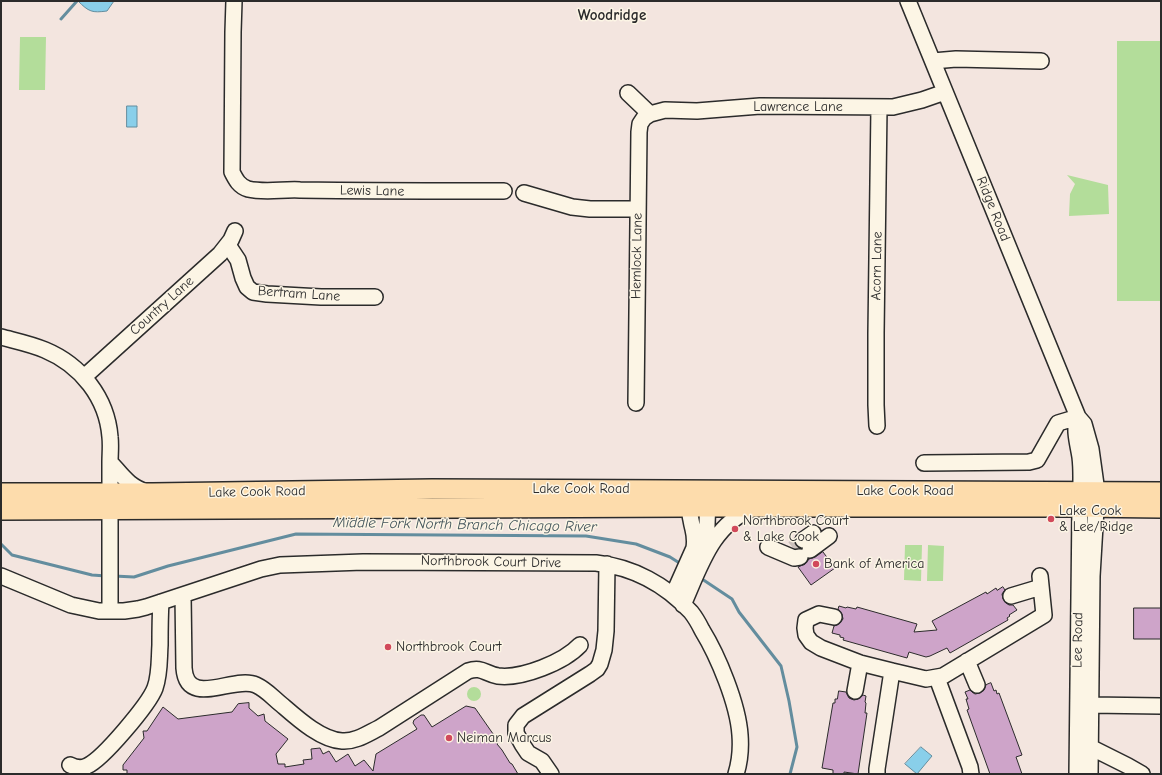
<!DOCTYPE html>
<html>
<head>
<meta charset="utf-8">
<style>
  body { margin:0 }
  #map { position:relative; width:1162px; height:775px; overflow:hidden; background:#f3e5df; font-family:"Comic Neue",sans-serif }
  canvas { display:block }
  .frame { position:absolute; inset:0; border:2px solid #2b2b2b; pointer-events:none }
</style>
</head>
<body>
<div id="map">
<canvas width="1162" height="775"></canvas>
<div class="frame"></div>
</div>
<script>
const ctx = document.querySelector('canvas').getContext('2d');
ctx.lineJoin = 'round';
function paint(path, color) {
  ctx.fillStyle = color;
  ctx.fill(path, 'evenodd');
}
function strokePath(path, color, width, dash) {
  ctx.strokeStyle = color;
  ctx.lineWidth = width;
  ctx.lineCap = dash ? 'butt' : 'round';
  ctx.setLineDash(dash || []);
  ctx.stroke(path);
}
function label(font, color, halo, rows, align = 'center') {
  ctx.font = font + ' "Comic Neue",sans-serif';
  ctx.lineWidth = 3;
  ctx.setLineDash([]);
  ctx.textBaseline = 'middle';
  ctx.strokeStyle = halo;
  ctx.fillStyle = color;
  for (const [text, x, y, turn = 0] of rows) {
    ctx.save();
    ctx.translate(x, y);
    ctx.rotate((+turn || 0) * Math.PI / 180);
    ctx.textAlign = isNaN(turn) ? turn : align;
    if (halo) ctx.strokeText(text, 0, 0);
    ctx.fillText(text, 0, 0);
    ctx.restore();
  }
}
paint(new Path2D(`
  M20,37H46L45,90H19Z
  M1117,41H1161V301H1117Z
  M1067,175L1108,185L1109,214L1069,216L1070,194L1075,184Z
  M905,545H922L921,581L904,580Z
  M928,545L944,546L943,581H927Z
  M467 694a7 7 0 1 1 14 0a7 7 0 1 1-14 0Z`), '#b3dd9a');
const water = new Path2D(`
  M78,1H114L107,11C92,13 89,12 78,1Z
  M127,106H137V127H127Z
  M921,747L932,756L917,774L905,764Z`);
paint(water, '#89cfea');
strokePath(water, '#638d9e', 1);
strokePath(new Path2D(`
  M61,19L77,1
  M1,544L12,555L92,575L106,576
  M114,576L134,577L168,566L296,534L586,536L636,544L670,557L681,564
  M699,577L732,599L739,612L781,666L789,701L797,747L790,774`), '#638d9e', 3);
const building = new Path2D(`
  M823,552L835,568L811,585L798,567L805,564L809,559L815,557Z
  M1003,587L1005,590L1002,594L1003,599L1005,602L1009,605H1013L1017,610L1009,615L1010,616L1007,618L1008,620L950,653L947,648L930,656L926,657L909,652L907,658L843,640L844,638L840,637V635L832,633L834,626L837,625L840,623L843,619L842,614L838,609L839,606L846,608L847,607L856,609L857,607L917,624L914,632L937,630L932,621L986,592L987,594L996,588L997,590Z
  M1134,608H1161V639H1134Z
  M991,683L994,691L996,690L997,694L999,693L1022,755L1016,757L1022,774H990L967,710L969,709L966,699H968L965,692L970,690L972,692L975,694L980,693L984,690L986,685Z
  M839,691L846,692L849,698L854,700L858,699L863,695L866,696L865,702L866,703L865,713H867L858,774L844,772V774H833V770L822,768L833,703H835V699H837Z
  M249,703V708L258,716L264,714L265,721L288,739L276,754L278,764H285V767L304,764L303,760L312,759L311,749L320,748L323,754L329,751L336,762L348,754L355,766L364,760L373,771L376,754L417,729L413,723L414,720L421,715H424L432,727L466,706L475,708L498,741L497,744L502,750L510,763L512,764L518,774H127V770H123V765L144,738L143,731H147L163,707L178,719L232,712L238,704Z`);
paint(building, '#cea4c9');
strokePath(building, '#2b2b2b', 1);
strokePath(new Path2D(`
  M793,548L803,540`), '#cbc0bb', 15, [15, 8]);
const minor = new Path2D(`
  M234,1L233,32L232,172C236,180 239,186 248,189C265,193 283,189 300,190C368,191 436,191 504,191
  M908,1L1078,417L1084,424L1091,449L1097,492L1092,576L1090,774
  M933,61L956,59L1041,61
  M628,93L650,114
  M524,193L572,207L590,209H638
  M228,245L238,260L243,278L247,287L253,292L267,294L321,297H375
  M1,337C16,341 31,344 45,350C81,365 107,398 110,437C111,445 110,454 110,462V611
  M84,377L220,254L231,240L235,231
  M636,403L639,132L640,124L644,118L650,114L665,110L697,111L760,106L893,107L922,100L945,92
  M1077,419C1074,432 1078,444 1080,457C1082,473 1081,490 1080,507L1077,774
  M877,426L876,405V333L879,107
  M110,462C122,475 129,487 147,492
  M924,463L1029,462L1037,460L1058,423L1078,417
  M803,540L813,533
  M768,547L794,558L800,557
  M810,550L829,536
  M706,553L708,497
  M1,576L71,605L99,611H124L138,609L146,607L261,569L280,565L363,562L596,563C633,567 666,585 691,612C695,617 699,624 702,630C718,656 738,704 740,735C741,748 740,761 736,774
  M183,595L184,668C187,709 234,675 256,685C267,690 273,698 282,705C297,718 321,740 342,741C355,742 367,734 379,728L468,671C482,666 485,674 498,676C522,679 564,662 580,645
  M673,595L694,548C696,535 693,532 691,520C689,513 690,505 690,497
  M1011,596L1041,587
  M683,605C700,567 712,524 754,508
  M834,617L819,614L806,620L805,628L806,635L811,642L821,648L860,663L892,671
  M967,661L977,685
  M937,678L970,767L971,774
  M855,691L860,663
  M1090,705L1161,706
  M1090,747L1128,766L1142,774
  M70,765C76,768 81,769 87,766C103,759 149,704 155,688C160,674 159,660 160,645C160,631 160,617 161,602
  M551,774L542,761L528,753L522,744L516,733V725L523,716L590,674L597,669L600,664L604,650L606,631L607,564
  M877,774V769L892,671L926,679L943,676L1044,615L1040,576`);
const major = new Path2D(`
  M1,493H153L432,489L1161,492
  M1,510L690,507H1080L1161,508`);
strokePath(minor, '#2b2b2b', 18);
strokePath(major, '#2b2b2b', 22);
strokePath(minor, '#fcf5e5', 15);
strokePath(major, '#fddcac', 19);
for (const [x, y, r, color] of [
  [1051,519,4,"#d1495b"],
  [735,529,4,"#d1495b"],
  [816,564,4,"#d1495b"],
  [388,647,4,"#d1495b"],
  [449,738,4,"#d1495b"]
]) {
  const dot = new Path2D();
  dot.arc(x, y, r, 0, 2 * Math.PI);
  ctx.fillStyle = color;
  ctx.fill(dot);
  strokePath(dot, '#fcf5e5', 1.5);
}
label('14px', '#2b2b2b', '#fcf5e5', [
  ["Lawrence Lane",798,107],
  ["Lewis Lane",372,191,1],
  ["Ridge Road",993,209,68],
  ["Hemlock Lane",637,256,-89],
  ["Acorn Lane",877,266,-89],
  ["Bertram Lane",299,294,4],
  ["Country Lane",162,306,-42],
  ["Lake Cook Road",581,489],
  ["Lake Cook Road",905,491],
  ["Lake Cook Road",257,492,-1],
  ["Northbrook Court Drive",491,562,1],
  ["Lee Road",1078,640,-89]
]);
label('14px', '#2b2b2b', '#fcf5e5', [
  ["Lake Cook",1059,511],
  ["& Lee/Ridge",1059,527],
  ["Northbrook Court",743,521],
  ["& Lake Cook",743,537],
  ["Bank of America",824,564],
  ["Northbrook Court",396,647],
  ["Neiman Marcus",457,738]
], 'left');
label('bold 15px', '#2b2b2b', '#fcf5e5', [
  ["Woodridge",612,16]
]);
label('italic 15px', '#42545b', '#fcf5e5', [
  ["Middle Fork North Branch Chicago River",465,525,1]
]);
</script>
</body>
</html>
